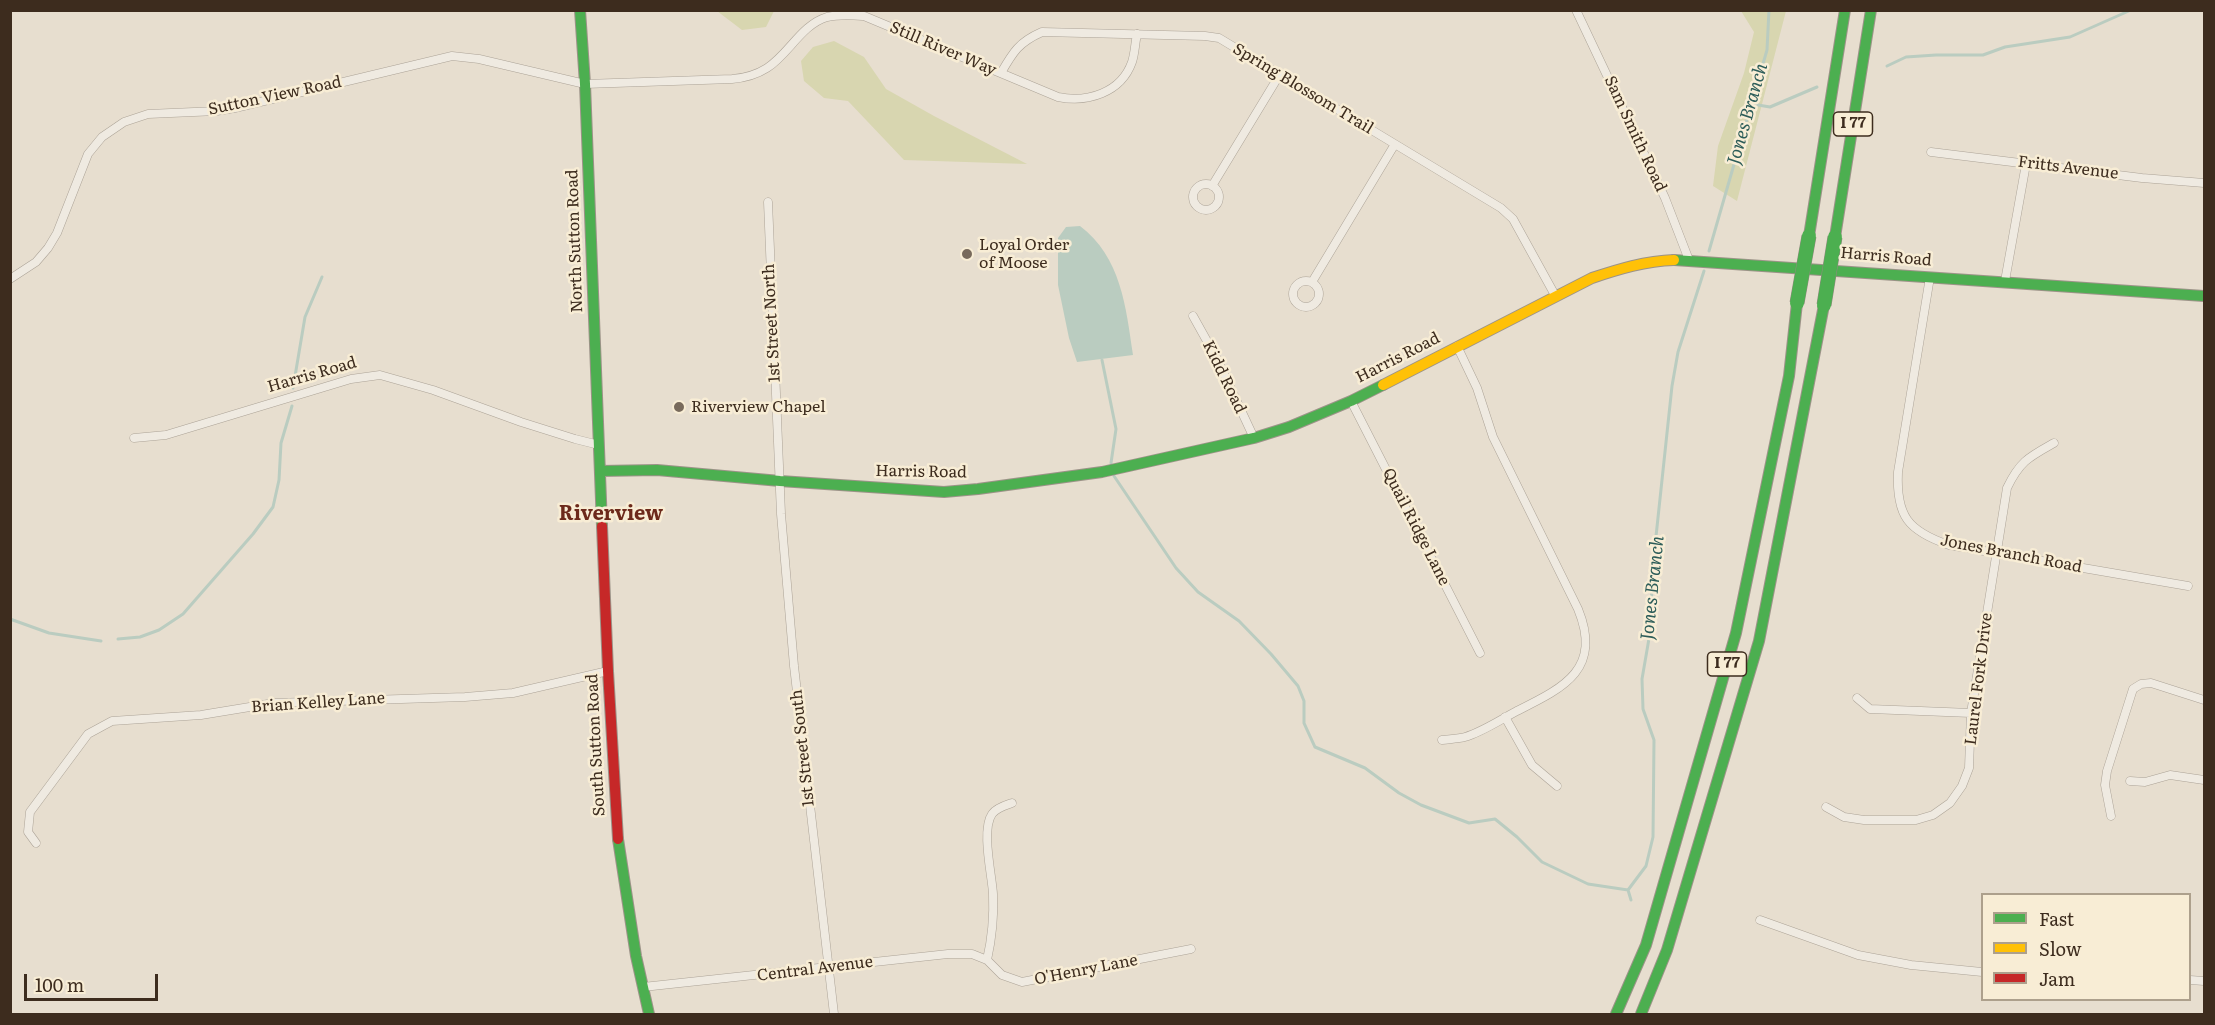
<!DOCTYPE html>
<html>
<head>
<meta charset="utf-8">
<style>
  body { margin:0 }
  #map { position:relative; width:2215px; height:1025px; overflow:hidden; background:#e7decf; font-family:Literata,serif }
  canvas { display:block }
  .frame { position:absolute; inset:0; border:12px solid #3d2c1e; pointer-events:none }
  .legend { position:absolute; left:1981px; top:893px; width:210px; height:108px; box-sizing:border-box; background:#f8edd5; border:2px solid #ada08c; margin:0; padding:8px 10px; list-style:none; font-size:18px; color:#3d2c1e }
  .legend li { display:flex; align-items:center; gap:12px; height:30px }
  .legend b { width:30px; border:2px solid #ada08c }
  .scale { position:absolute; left:24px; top:974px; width:134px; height:27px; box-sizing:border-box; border:3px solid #3d2c1e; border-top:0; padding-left:8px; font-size:18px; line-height:21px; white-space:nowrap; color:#3d2c1e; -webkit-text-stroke:4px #f8edd5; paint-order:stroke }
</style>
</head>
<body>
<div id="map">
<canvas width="2215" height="1025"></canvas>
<div class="frame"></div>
<ul class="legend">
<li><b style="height:8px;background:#4caf50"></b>Fast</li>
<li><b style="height:8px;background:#ffc107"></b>Slow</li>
<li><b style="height:8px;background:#c62828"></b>Jam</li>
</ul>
<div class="scale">100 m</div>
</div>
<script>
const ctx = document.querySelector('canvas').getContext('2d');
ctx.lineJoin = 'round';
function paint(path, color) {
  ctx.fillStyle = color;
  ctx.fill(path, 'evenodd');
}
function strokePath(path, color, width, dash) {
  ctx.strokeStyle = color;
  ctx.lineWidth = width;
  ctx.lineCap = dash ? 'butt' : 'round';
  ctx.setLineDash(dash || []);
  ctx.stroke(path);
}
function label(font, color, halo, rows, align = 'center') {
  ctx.font = font + ' Literata,serif';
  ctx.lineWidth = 5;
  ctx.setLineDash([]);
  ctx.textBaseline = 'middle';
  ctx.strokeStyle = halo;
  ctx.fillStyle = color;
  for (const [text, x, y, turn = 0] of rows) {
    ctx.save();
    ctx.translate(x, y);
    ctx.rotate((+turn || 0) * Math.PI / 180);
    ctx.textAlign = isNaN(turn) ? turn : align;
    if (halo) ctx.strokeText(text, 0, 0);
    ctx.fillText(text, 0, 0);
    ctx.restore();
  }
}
paint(new Path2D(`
  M717,11H774L766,27L742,30Z
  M1741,11H1786L1737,201L1713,186L1718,146L1744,73L1754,32Z
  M834,41L864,57L886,89L934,116L1027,164L904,160L848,101L824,98L804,81L801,61L813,47Z`), '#d8d6b0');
paint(new Path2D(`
  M1080,226C1121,257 1126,307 1133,355L1077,362L1069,338L1058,285V238L1066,227Z`), '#baccc0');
strokePath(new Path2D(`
  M1887,66L1906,57L1936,55H1983L2005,47L2070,37L2131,10
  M1752,104L1770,107L1817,87
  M1709,251L1767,50L1769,10
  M1102,360L1116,429L1111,463
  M293,388L305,317L322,277
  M1114,476L1176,568L1198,592L1239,621L1271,654L1298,686L1304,701V723L1315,747L1365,768L1399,793L1421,805L1469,823L1495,819L1517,837L1542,862L1588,884L1628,890
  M10,619L49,633L101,641
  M118,639L140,637L159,630L183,614L253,534L273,507L279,480L281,443L292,406
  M1628,890L1646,866L1653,837L1654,740L1643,709L1642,679L1651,627L1652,574L1672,386L1678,352L1704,271
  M1628,890L1631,900`), '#baccc0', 3);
const street = new Path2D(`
  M1576,10L1665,198L1689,260
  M1001,73C1013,52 1019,42 1042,32L1205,36L1219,38L1501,208L1513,219L1556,297
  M1931,152L2142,178L2204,183
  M1193 197a13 13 0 1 1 26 0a13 13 0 1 1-26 0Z
  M1212,186L1280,74
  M768,202L781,514L794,666L834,1014
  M1930,277L1898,472C1896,516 1908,531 1949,545L2188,586
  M10,279L36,262L48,248L57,233L88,154L102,137L124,122L148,114L217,111L235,108L452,56L479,59L585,84L732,79C745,78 756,75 767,68C789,54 801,25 827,17C840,14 851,15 864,16L1058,97C1087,103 1121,93 1132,62C1135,53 1135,43 1137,34
  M2005,281L2026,164
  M1293 294a13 13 0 1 1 26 0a13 13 0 1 1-26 0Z
  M1312,282L1395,144
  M1193,316L1217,359L1254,438
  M1351,401L1480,653
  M134,438L166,435L351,379L380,375L433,390L521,422L575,439L599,445
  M1857,698L1870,709L1971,713
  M1505,717L1532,765L1557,786
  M1442,740C1449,739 1458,739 1465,737C1482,732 1500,720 1515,712C1563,688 1603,670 1578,609L1493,437L1477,388L1457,346
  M2130,781L2145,782L2170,775L2204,780
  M1826,807L1844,817L1864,820H1916L1933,815L1950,803L1962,786L1969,768L1971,713L2007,488C2020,461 2029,457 2054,443
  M2111,816L2105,785L2107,771L2133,689L2141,684L2151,683L2204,700
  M36,843L28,832L30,812L88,734L112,721L201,715L274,703L465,697L513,693L608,671
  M1760,920L1858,955L1911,965L1982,972
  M987,960C992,938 994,916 993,894C992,875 981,830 992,814C996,808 1006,805 1012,803
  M2190,980L2204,981
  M643,987L948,954H972L987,960L1002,975L1022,982L1191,949`);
const fast = new Path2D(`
  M580,10L585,84L602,526
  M1809,236L1845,10
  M1835,237L1871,10
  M1674,260L2204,296
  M600,471L657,470L780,481L944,492L978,489L1102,472L1254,438L1289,427L1351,401L1383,385
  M618,839L636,956L649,1014
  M1616,1014L1646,945L1736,633L1789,376L1797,303
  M1641,1014L1667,950L1759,641L1824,305`);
const slow = new Path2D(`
  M1383,385L1592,278C1619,269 1645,261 1674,260`);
const jam = new Path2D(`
  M602,526L608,671L618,839`);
strokePath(street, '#aca397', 9);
strokePath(fast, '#9c9388', 12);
strokePath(slow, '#9c9388', 12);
strokePath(jam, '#9c9388', 12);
strokePath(street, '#efeae1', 8);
strokePath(fast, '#4caf50', 10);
strokePath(slow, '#ffc107', 10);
strokePath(jam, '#c62828', 10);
const fastBridge = new Path2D(`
  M1797,303L1809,236
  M1824,305L1835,237`);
strokePath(fastBridge, '#92897f', 15, []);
strokePath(fastBridge, '#4caf50', 14);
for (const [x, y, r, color] of [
  [967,254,6,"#786a5c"],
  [679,407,6,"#786a5c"]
]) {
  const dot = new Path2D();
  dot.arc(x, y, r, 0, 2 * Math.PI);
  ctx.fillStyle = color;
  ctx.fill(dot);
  strokePath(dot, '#f8edd5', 2);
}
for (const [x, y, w] of [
  [1853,124,39],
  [1727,664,39]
]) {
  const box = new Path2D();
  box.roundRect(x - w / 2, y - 12, w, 24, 4.5);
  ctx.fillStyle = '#f8edd5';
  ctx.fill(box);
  strokePath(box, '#3d2c1e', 1.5);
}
label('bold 15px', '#3d2c1e', null, [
  ["I 77",1853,124],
  ["I 77",1727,664]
]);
label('16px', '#3d2c1e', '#f8edd5', [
  ["Still River Way",943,49,23],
  ["Spring Blossom Trail",1303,89,31],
  ["Sutton View Road",275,96,-12],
  ["Sam Smith Road",1635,134,65],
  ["Fritts Avenue",2068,168,7],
  ["North Sutton Road",575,241,-92],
  ["Harris Road",1886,257,5],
  ["1st Street North",772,323,-93],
  ["Harris Road",1398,358,-27],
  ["Harris Road",312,375,-16],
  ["Kidd Road",1224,377,64],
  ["Harris Road",921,472,1],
  ["Quail Ridge Lane",1416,527,63],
  ["Jones Branch Road",2011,554,11],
  ["Laurel Fork Drive",1979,679,-83],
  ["Brian Kelley Lane",318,703,-4],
  ["South Sutton Road",596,745,-93],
  ["1st Street South",803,748,-96],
  ["Central Avenue",815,969,-7],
  ["O'Henry Lane",1086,970,-11]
]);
label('16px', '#3d2c1e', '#f8edd5', [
  ["Loyal Order",979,245],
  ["of Moose",979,263],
  ["Riverview Chapel",691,407]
], 'left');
label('italic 18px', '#2d5d59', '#f8edd5', [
  ["Jones Branch",1748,114,-74],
  ["Jones Branch",1653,588,-84]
]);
label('bold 20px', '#6c291b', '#f8edd5', [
  ["Riverview",611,514]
]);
</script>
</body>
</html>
